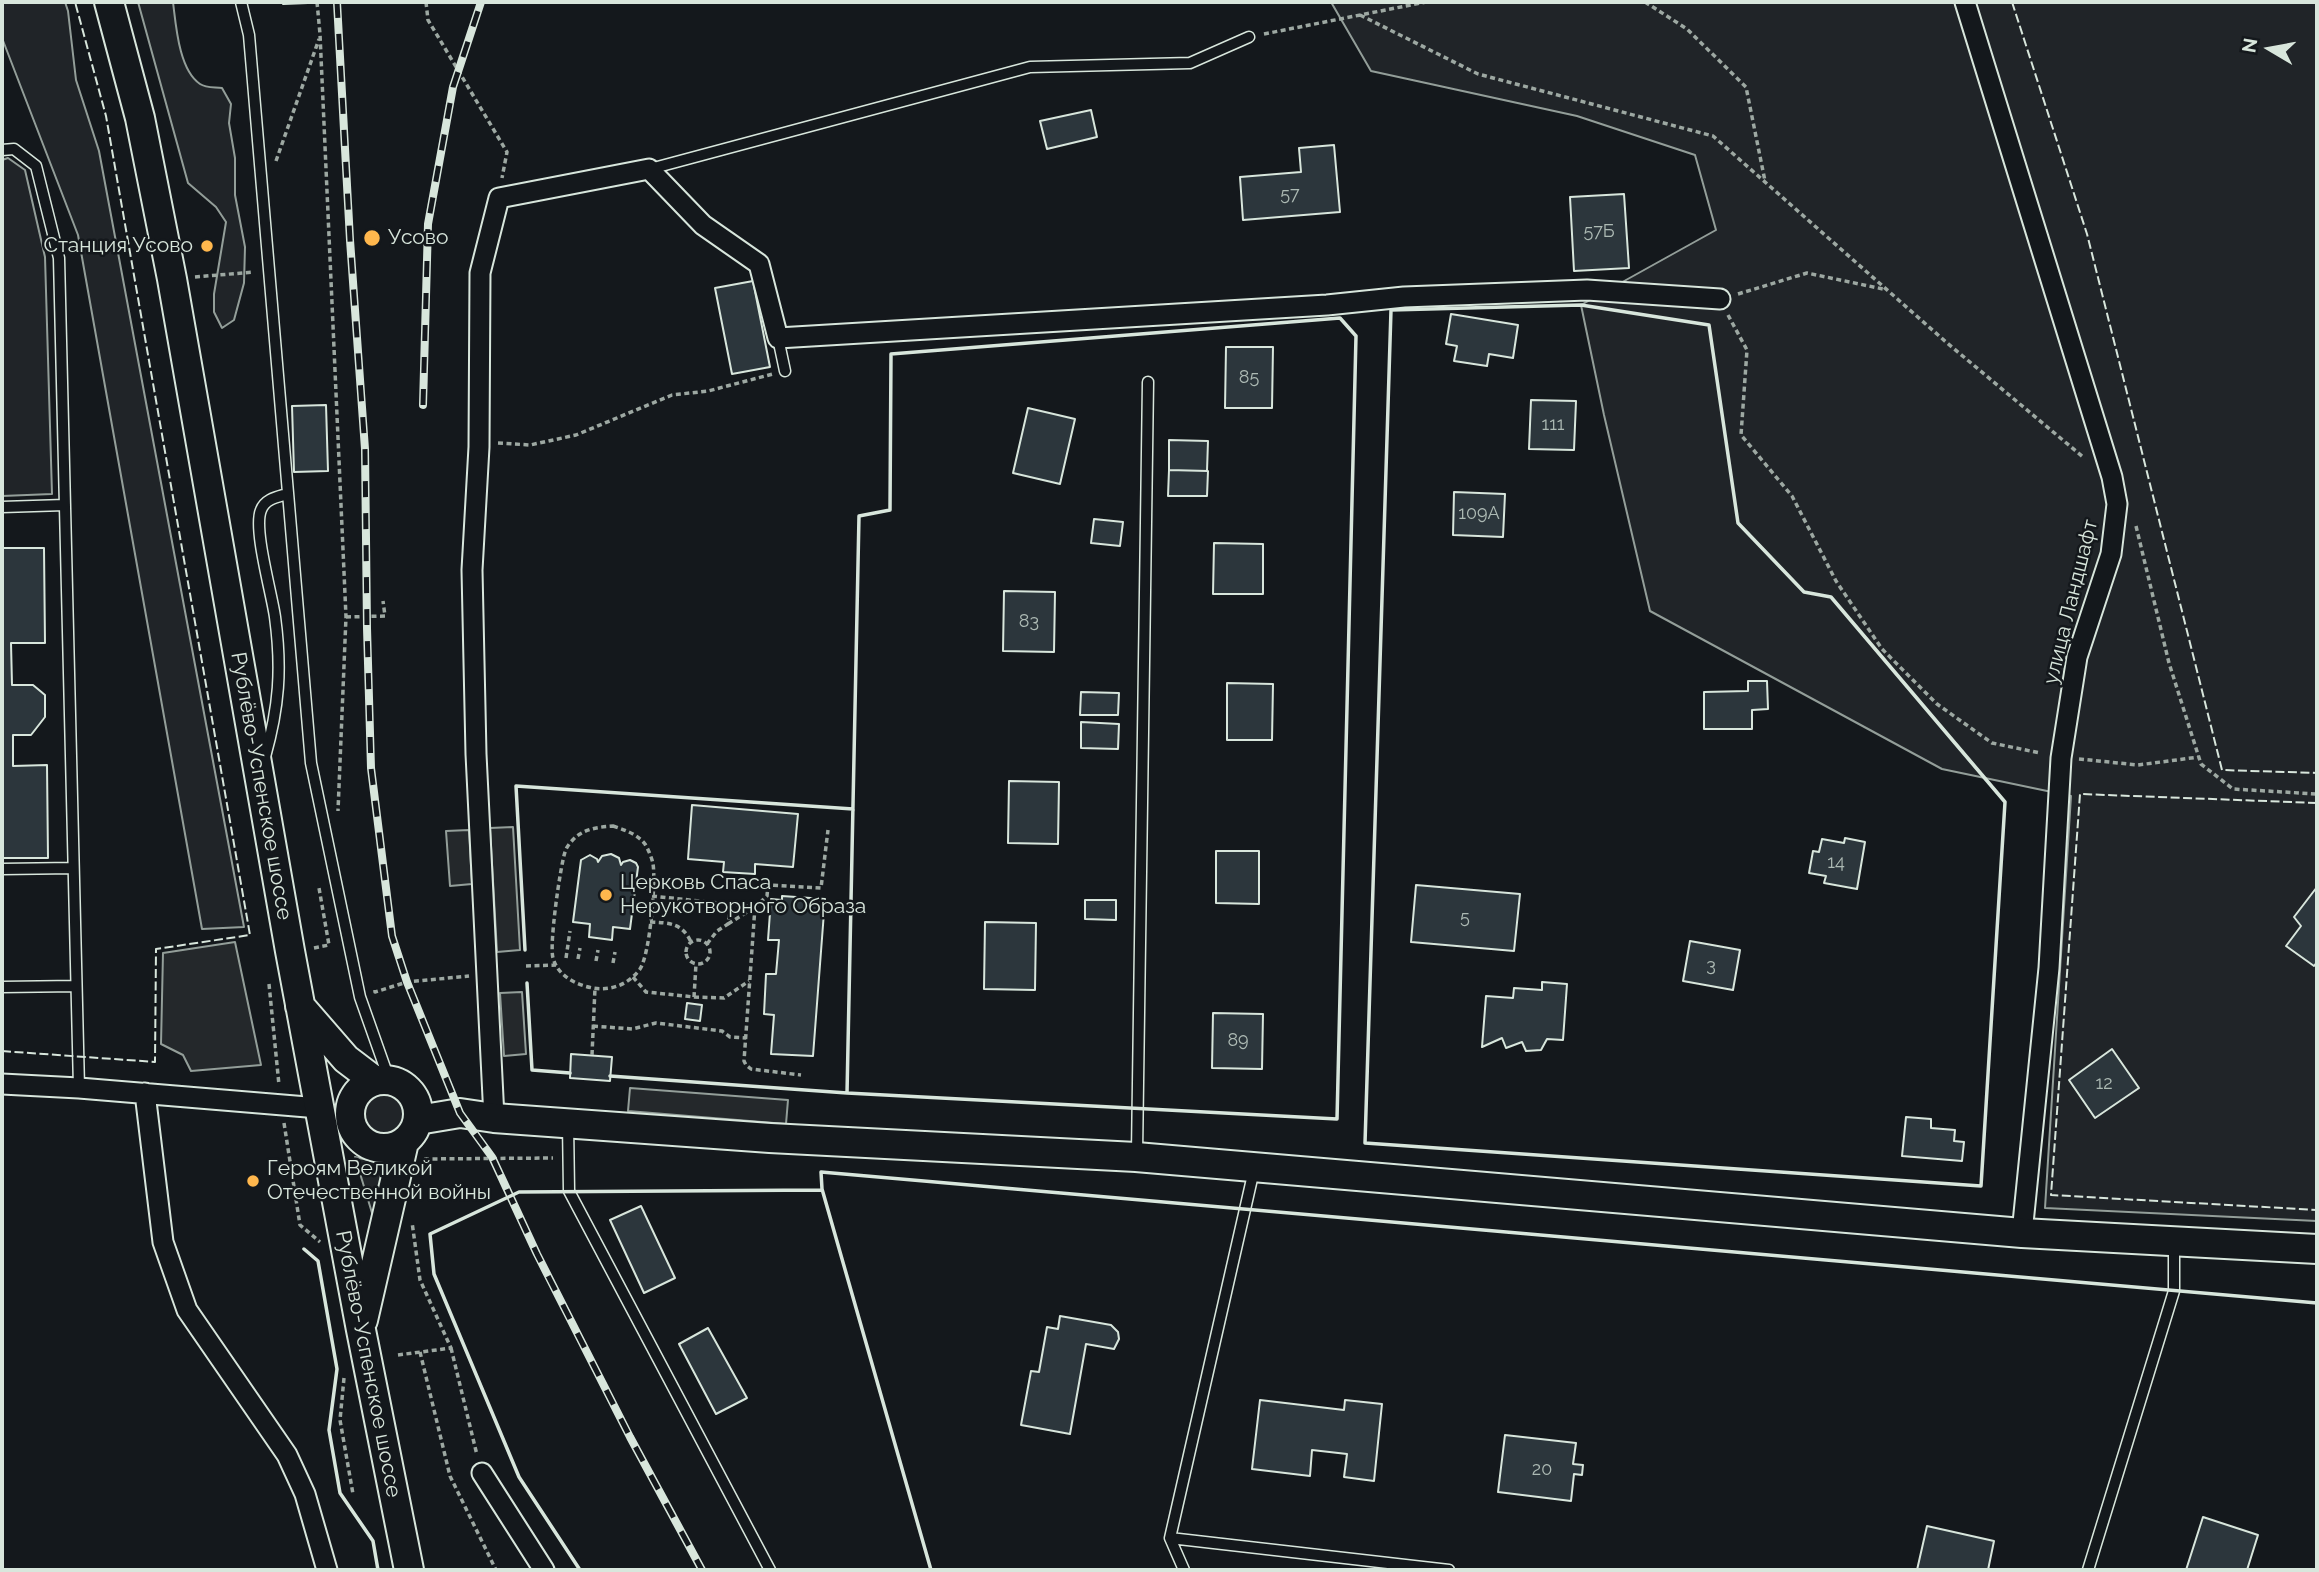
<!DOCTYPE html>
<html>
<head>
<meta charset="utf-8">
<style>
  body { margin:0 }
  #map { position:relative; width:2319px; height:1572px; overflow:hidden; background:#14181c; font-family:Raleway,sans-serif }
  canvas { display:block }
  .frame { position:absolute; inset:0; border:4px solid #d8e6dc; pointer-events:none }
  .north { position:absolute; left:2235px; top:14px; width:70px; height:70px; -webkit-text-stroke:5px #14181c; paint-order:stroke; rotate:280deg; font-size:19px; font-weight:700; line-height:28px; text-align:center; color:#d8e6dc }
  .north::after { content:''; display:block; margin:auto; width:24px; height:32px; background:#d8e6dc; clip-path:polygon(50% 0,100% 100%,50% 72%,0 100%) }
</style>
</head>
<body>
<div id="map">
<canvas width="2319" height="1572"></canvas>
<div class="frame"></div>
<div class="north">N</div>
</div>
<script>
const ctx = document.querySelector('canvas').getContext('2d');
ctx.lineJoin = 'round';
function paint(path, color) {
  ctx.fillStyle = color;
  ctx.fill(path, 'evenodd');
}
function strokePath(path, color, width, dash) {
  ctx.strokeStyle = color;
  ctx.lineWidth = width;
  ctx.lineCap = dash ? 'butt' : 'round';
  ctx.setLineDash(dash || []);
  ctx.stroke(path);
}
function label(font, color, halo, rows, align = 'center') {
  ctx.font = font + ' Raleway,sans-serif';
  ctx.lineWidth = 5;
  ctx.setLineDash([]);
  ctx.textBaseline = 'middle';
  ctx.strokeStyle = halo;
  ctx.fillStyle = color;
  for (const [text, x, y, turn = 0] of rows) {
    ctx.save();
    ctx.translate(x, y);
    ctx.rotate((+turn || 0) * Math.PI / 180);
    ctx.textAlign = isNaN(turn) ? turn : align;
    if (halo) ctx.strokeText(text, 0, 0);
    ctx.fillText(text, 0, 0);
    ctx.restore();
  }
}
const green = new Path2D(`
  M2,2H65L68,11L76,80L99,151L244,927L202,929L78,235L2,38Z
  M138,2H173C176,26 179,70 200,84C206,88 214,87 222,88L231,104L229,123L235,158V195L245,247L244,283L234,320L222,328L214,312V294L226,222L216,207L188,183Z
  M1331,2H2317V1221L2045,1208L2071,796L1942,769L1650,611L1604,415L1581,305L1716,230L1695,155L1577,116L1371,71Z
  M8,158L25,170L45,257L52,494L2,496V160Z
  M359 1113a25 25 0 1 1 50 0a25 25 0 1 1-50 0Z
  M355,1157C367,1160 378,1163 390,1158L376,1226Z`);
paint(green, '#202428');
strokePath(green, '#939e99', 2);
const parking = new Path2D(`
  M513,827L520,950L497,952L490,828Z
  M469,830L472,884L450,886L446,831Z
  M235,942L261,1065L191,1071L183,1055L161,1044L163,953Z
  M522,992L526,1054L504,1056L500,993Z
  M630,1088L788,1100L786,1124L628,1111Z`);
paint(parking, '#24282b');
strokePath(parking, '#939e99', 2);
const building = new Path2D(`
  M283,2H308V3L283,4Z
  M1091,110L1097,137L1047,149L1040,121Z
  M1334,145L1340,212L1243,220L1240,177L1301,172L1299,148Z
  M1624,194L1629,268L1574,271L1570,197Z
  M753,281L770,367L732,374L715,288Z
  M1451,314L1518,325L1513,358L1489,354L1487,366L1454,361L1457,346L1446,344Z
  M1226,347H1273L1272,408H1225Z
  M1531,400L1576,401L1574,450L1529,449Z
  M326,405L328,471L294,472L292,406Z
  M1028,408L1075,419L1060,484L1013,473Z
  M1169,440L1208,441L1207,471L1169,470Z
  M1169,470L1208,471L1207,496H1168Z
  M1454,492L1505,494L1503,537L1453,535Z
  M1094,519L1123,522L1120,546L1091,543Z
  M1214,543L1263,544V594H1213Z
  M2,548H44L45,643H11L12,685H33L45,695V717L31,735H13V766L47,765L48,858H2Z
  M1004,591L1055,592L1054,652L1003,651Z
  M1748,681H1767L1768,709L1752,710V729H1704V692L1748,691Z
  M1227,683L1273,684L1272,740H1227Z
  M1081,692L1119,693L1118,715H1080Z
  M1081,722L1119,724L1118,749L1081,748Z
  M1009,781L1059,782L1058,844L1008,843Z
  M692,805L798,814L793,867L755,864V874L723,872L724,862L688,859Z
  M1845,838L1865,842L1857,889L1824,883L1826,876L1809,873L1813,851L1819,852L1822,839L1844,843Z
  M1216,851H1259V904L1216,903Z
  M611,854L619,858L621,865L623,862L630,860L636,863L638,867L630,929L613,927L612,940L589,937L590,924L573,922L581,860L590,855L597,859L598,862L602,856Z
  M1416,885L1520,894L1514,951L1411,942Z
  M2317,887V962L2314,966L2286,946L2301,926L2294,917Z
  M782,896L825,899L813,1056L771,1054L774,1015L764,1014L766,974H776L779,940H768L771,899L782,900Z
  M1085,900H1116V920L1085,919Z
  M985,922L1036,923L1035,990L984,989Z
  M1690,941L1740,950L1733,990L1683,981Z
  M1542,982L1567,984L1563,1040L1547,1039L1541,1050L1526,1051L1522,1042L1506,1048L1502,1038L1482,1047L1486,996L1513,998L1514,988L1542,990Z
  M687,1003L702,1005L700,1021L685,1019Z
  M1213,1013L1263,1014L1262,1069L1212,1068Z
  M2112,1049L2139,1088L2095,1118L2069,1080Z
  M571,1054L612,1057L610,1081L570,1078Z
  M1906,1117L1931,1119V1128L1955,1130L1954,1141L1964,1142L1962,1161L1902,1156Z
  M641,1206L675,1278L644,1293L610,1220Z
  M1060,1316L1111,1325L1118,1332L1119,1339L1114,1349L1086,1344L1070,1434L1021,1425L1031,1371L1039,1372L1047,1327L1058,1329Z
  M708,1328L747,1398L716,1414L679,1344Z
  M1260,1400L1344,1410L1345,1400L1382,1404L1374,1481L1344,1477L1347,1454L1312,1450L1310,1476L1252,1469Z
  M1505,1435L1576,1443L1573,1464L1583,1465L1582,1475L1574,1474L1571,1501L1498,1492Z
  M2203,1517L2258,1535L2247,1570H2186Z
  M1927,1526L1994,1541L1988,1570H1917Z`);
paint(building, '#2c363c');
strokePath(building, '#d8e6dc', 2);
const lane = new Path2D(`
  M241,2L249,35L311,763L360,997L389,1079
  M2,150L14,149L36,166L59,258L79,1088
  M650,169L1030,67L1190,63L1249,37
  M778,338L785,371
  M2,507L65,505
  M265,757C279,707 282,669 275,617C272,594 253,529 261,510C265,499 277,497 287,494
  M2,869L73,868
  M2,987L76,986
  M568,1124L569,1191L770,1570
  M1137,1153L1148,382
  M1170,1538L1449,1570
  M1184,1570L1170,1538L1254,1170
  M2088,1570L2174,1291V1244`);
const street = new Path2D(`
  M1965,2L2112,477L2117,504L2111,554L2077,657L2061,758L2049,968L2022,1233
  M2,1084L79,1088L319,1108
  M145,1093L163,1242L187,1310L287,1455L305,1494L327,1570
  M494,1118L476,754L472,570L479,447L480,273L499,198L649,169L703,225L759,264L778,338L1327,305L1404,297L1587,290L1720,299
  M482,1473L544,1570`);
const secondary = new Path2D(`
  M109,2L140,118L172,279L290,951L361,1330L409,1570
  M300,1006L346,1059L375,1081
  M350 1114a34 34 0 1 1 68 0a34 34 0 1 1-68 0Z
  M418,1120L460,1113L494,1118L770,1138L1136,1157L2022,1233L2317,1249
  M363,1320L404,1142`);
strokePath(lane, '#d8e6dc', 13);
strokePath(street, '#d8e6dc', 23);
strokePath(secondary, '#d8e6dc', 32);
strokePath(new Path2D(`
  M317,2L320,34L346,617L338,811
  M426,2L428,20L507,152L502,178
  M1645,2L1687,29L1746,87L1765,181
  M1360,15L1478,74L1713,136L1946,342L2083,457
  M1264,34L1426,2
  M276,161L319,39
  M195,277L254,272
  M1738,294L1807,273L1883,289
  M1728,315L1747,350L1741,435L1792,496L1836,581L1882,649L1937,704L1992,743L2040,753
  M498,443L530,445L576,435L672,395L708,391L773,374
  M2136,526L2169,663L2201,764L2233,789L2317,794
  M346,617L385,616L383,601
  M2079,759L2138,765L2199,757
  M613,826C625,830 637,834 645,844C648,849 652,858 653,864C656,882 650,954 640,969C629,984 612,991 593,988C576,985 558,976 553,958C549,945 560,868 565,852C566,847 573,839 577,836C588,828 600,827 613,826Z
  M652,896L755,907L767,896L768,885L821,888L828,830
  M755,907L744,1061L746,1065L751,1069L801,1075
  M650,922C670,923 682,923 691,942
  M728,924L755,907
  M686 952a12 12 0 1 1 24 0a12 12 0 1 1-24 0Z
  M707,944L717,931L728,924L731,904
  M314,948L329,945L319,888
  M566,958L570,931
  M578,959L580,948
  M596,961L598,950
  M613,963L615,952
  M526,966L556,965
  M633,977L646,992L694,997L696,964
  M269,984L279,1085
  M375,990V992L407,982L469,976
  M694,997L724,998L749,981
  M593,1026L632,1029L656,1023L722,1031L730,1037L746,1038
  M592,1055L595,988
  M284,1123L300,1225L320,1242
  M424,1159L553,1158
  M451,1348L477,1455
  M420,1352L450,1476L496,1570
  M398,1355L451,1348L420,1280L412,1222
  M344,1378L340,1420L353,1494`), '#9da8a2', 3.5, [5, 3.5]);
strokePath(lane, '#14181c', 10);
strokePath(street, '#14181c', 19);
strokePath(secondary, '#14181c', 28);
const rail = new Path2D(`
  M337,2L350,240L365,449L367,628L371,768L392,936L407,982L460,1113L492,1157L537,1254L630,1437L702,1570
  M423,405L428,224L453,87L481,2`);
strokePath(rail, '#d8e6dc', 8);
strokePath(rail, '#14181c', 5, [16]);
strokePath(new Path2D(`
  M2012,2L2087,234L2222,770L2317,773
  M2317,803L2080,794L2051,1195L2317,1210
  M2,1051L155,1062L156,949L250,935L106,116L75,2`), '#d8e6dc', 2, [9, 3.5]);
strokePath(new Path2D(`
  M1581,305L1709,325L1738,523L1804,592L1831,597L2005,802L1981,1186L1365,1143L1391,310Z
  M1340,318L1356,336L1337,1119L847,1093L859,516L890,510L891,354Z
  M525,950L516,786L853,809V811
  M527,983L532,1070L570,1073
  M610,1076L847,1093V1091
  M304,1249L318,1261L337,1369L329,1430L340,1493L373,1541L378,1570
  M580,1570L519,1477L434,1274L430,1234L519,1192L822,1190
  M931,1570L822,1189L821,1172L2317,1303`), '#d8e6dc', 3.5);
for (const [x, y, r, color] of [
  [372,238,9,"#ffb74d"],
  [207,246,7,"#ffb74d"],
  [606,895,7,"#ffb74d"],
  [253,1181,7,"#ffb74d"]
]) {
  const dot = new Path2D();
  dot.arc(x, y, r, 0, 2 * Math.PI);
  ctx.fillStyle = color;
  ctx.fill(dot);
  strokePath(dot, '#14181c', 2.5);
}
label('18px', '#adbab4', null, [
  ["57",1290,195],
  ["57Б",1599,232],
  ["85",1249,378],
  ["111",1553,425],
  ["109А",1479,514],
  ["83",1029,622],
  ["14",1836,863],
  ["5",1465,918],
  ["3",1711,966],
  ["89",1238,1041],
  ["12",2104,1084],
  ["20",1542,1470]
]);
label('21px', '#d8e6dc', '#14181c', [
  ["Усово",388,238],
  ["Станция Усово",193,246,"right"],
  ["Церковь Спаса",620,883],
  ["Нерукотворного Образа",620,907],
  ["Героям Великой",267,1169],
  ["Отечественной войны",267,1193]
], 'left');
label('21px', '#d8e6dc', '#14181c', [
  ["улица Ландшафт",2071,602,-76],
  ["Рублёво-Успенское шоссе",261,786,80],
  ["Рублёво-Успенское шоссе",368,1364,79]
]);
</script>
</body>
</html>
